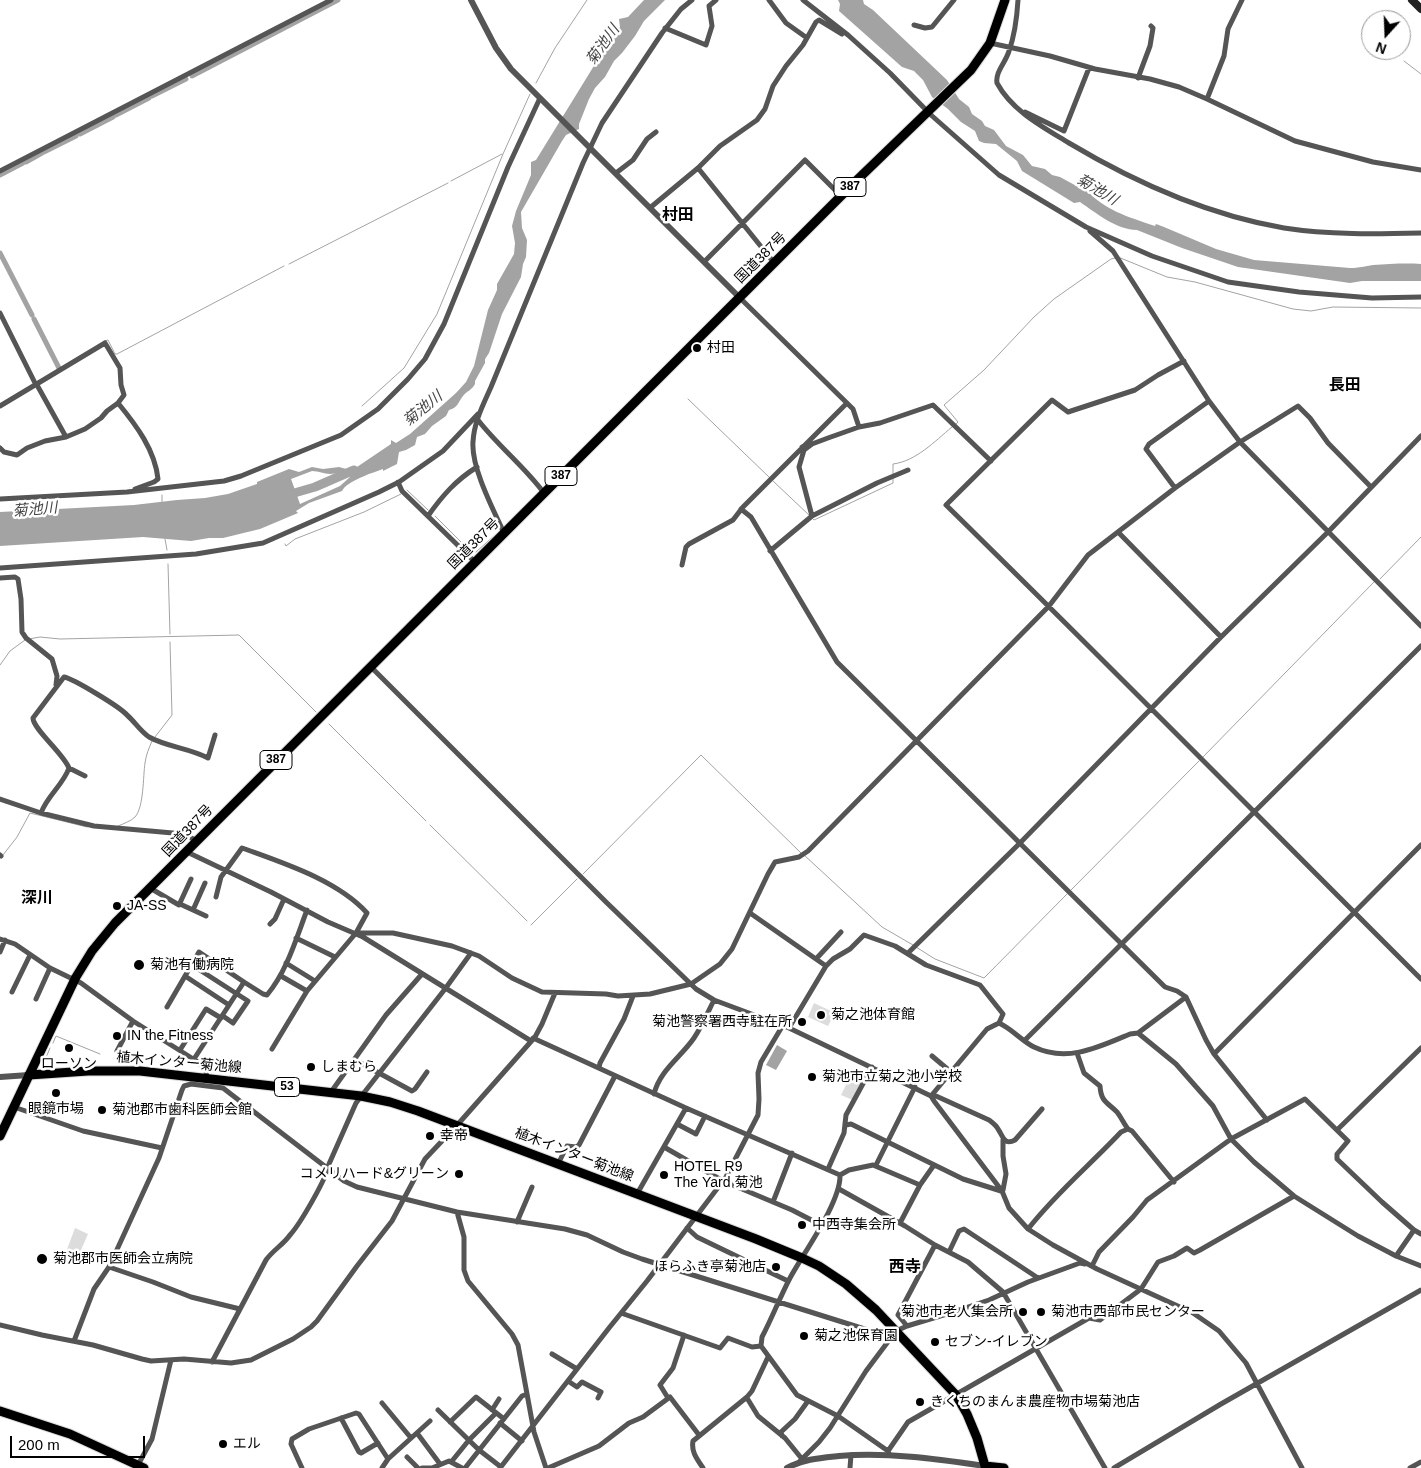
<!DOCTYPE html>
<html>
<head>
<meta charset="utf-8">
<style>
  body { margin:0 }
  #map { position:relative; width:1421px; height:1468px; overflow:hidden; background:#fff; font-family:Arial,sans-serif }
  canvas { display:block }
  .north { position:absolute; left:1361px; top:10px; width:50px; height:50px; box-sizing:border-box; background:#fff; border:1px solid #999; border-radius:50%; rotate:200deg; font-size:14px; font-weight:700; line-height:20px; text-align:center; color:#000 }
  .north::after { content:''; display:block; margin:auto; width:18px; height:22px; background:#000; clip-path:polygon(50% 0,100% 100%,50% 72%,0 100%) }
  .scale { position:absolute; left:10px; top:1436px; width:135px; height:22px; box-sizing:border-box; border:2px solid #000; border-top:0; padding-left:6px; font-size:15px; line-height:18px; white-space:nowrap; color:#000; -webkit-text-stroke:4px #fff; paint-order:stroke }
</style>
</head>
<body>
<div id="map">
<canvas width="1421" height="1468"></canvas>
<div class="north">N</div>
<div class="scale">200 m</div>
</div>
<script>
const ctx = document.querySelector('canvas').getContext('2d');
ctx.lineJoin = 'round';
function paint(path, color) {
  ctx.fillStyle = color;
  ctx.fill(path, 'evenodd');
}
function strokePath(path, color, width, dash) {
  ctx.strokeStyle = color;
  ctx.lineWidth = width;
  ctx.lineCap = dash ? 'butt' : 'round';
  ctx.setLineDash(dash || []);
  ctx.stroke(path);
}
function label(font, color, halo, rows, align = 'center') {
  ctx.font = font + ' Arial,"Noto Sans JP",sans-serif';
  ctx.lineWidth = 5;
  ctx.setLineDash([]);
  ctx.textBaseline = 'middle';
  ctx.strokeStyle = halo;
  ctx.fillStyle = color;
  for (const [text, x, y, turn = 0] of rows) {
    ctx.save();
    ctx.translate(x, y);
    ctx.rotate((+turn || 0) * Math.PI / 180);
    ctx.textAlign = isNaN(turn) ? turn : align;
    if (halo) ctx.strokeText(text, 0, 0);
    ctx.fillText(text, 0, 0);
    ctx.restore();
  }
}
paint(new Path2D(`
  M814,1003L835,1013L828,1026L808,1017Z
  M851,1075L865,1081L855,1101L841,1095Z
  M75,1228L88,1234L78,1257L66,1252Z`), '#dcdcdc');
paint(new Path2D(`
  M644,0H665L644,21L635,36L622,53L614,61L605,77L595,88L589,99L579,124V129L566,135L562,141L521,212L522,228L527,240L526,257L523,264L521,277L502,314L489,353L485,359V363L475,381V384C472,390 467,391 463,396C458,402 458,408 449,410L446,416L432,426L425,434L417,437L415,445L406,450L399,452L397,464L383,471V469C372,473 347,481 342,491L309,503L296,511L298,513L260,529L223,538H209L191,541L143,537L0,546V512L134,505L177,500L205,498L228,494L257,484V482L289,469L299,472L312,467L323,469L339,467L350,470L354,469L391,444V440L396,443L410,434L456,393L466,382L474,366L488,310L497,290V284L514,254L515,243L512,226L516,211L531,175V162L536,160L600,56L620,27L619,19L628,17ZM312,471C319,471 324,474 330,474C336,474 338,472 343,474L345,477L348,475L350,477L340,486L300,504L291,479Z
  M838,0H863L864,4L873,10L947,80L959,99L969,107L972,114L982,121L985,126L994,130L1006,146L1023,155L1032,166L1045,169L1052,175L1060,177L1082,189L1084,188C1106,211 1126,216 1155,226L1156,224L1164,227L1216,249L1254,260L1350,268C1359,268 1365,266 1373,265C1389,264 1405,263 1421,264V281H1362L1350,283L1238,267L1182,248L1137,230C1117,230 1096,213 1080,202L1074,203L1022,171L1017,161L996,144L984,143L979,141L975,131L961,122L948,109L932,97L923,80L914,71L902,67L839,11L840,4Z
  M777,1045L787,1051L776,1070L766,1065Z`), '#a3a3a3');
strokePath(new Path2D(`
  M1404,61L1421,74
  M536,83L555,48L587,0
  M451,181L502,154
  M1118,257L1167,277L1195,282L1293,309L1311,311L1333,307L1421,308
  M289,264L448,183
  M104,341L108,340L115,354H117L284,266
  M688,399L770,478
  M362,406L404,368L437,314L503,154L530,94
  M955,425L958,422L944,405L984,370L1034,317L1054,299L1111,259L1115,258
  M893,475V464C916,461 934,442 952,427
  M773,481L810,516
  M407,490L428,510
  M162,495V502
  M435,516L472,553L476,552L495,535
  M813,519L814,520L893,483V479
  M165,539L167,550
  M285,544L286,546L295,539L364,512L401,494
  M168,564L170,634
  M1380,579L1421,537
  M29,639L40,637L60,639L239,635L316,712
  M0,665L10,651L25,640
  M329,724L426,821
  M155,737L172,715L170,642
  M1202,758L1374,582
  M430,825L527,921
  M118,826C123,824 131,821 135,817C144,807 143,776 145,763C146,755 149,748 152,741
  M3,855L17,837L30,813L87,827
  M804,855L882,927L913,945
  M583,874L701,755L801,853
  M1070,891L1199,761
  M531,925L577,879
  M916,947L935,959L984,978L1067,894
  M53,1043L56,1036L100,1054
  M45,1060L50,1048`), '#a3a3a3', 1);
strokePath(new Path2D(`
  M192,76L338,0
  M152,96L186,79
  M116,115L149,98
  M80,134L113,117
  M44,152L76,136
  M26,162L42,153
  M0,175L23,163
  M0,253L32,315
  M34,319L59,368`), '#a3a3a3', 5);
strokePath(new Path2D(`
  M284,496L315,487L354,470`), '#a3a3a3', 9);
const primary = new Path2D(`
  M29,1075L88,1071H140L361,1096L390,1102L418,1111L756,1239L802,1258L819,1266L846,1284L876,1310L956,1395L967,1414L977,1438L985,1466L1004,1468`);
const trunk = new Path2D(`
  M0,1136L76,977L92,951L115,923L639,398L856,181L971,70L990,43L1005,0
  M0,1411L70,1434L144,1468`);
strokePath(primary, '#dbdbdb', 11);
strokePath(trunk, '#dbdbdb', 11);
strokePath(new Path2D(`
  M769,0L786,23L807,38
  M803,0L848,35L890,73L931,115L999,175L1086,227L1152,256L1228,282L1299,292L1372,298L1421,297
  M1018,0C1017,17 1015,34 1009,51C1006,62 995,72 997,83C1012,111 1043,127 1069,143C1136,183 1208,215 1284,228C1329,235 1376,234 1421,233
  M914,25L925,28L932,27L954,0
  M665,28L706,45L712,26L709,6L716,0
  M990,43L1050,56L1095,69L1150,79L1179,87L1207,99L1224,56L1228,29L1242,0
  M1138,78L1150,46L1153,28L1151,26
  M1207,99L1295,141L1373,162L1421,170
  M1025,112L1064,131L1089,68
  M698,168L775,264
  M0,171L331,0
  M616,173L633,160L647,139L656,132
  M651,207L698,168L720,146L757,120L765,109L773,86L786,66L803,45L816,22L819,20L842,34
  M1090,231L1113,251L1209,401L1240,442L1421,626
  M705,261L805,160L841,196
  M740,298L853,409L859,427
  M0,313L36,385
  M1184,361L1158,375L1135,390L1068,412L1052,400L946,505C1106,662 1263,821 1421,979
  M37,385L66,437
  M118,403C136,425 155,450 158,479L154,482L135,489
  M0,406L105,343L120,368L121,385L124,395L118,403L107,411L101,418L85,429L66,437L45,441L27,448L17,455L4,452L0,448
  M478,420C498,446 524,466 544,493
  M802,447L804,450L812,444L828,438L859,427L880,423L933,405L991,461
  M804,450L799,467L812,516
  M398,482L402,491L475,562
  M1175,488L1146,449L1149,444L1209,401
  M0,499L127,492L224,481L241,476L341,435L378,409L408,379L425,359L444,324L508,167L540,98
  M741,509L751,517L837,662L1165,987L1177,991L1186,997L1206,1040L1214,1054L1267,1120
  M428,516C442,496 456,480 477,467
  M1118,532L1221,637
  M504,533C493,509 471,467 473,442C474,422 483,405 491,387L583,163L602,123L662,33L681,9L692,0
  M770,551L812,516L877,483L908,470
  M682,565L686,547L689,544L733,520L743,507L847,403
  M0,568L196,554L263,543L379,492L399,482L443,451L478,414
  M0,578L15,577L18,579L21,599L22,632L26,638L52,659L57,676L56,685
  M371,667L606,902L696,989L714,1000L789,1028L931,1096H936L989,1120C993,1123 996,1125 998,1129C1003,1136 1004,1146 1015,1140L1042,1109
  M69,768L85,776
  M0,799L41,813L94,826L184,834L197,841
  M41,813C47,796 63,785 69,768C63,753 33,729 33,718L64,677C74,679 120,707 127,715C135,722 140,731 149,737C167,747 189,748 208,758L215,735
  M187,852L271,892L328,922L363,937L531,1041
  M0,855L1,856
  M150,888L179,905L191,879
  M216,897L221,877L242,848C283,863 337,880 367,913L356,933L307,991L272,1049
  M180,904L206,916
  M193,910L205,883
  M750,913L826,966
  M270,924L275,919L284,899
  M356,933H393L452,946L479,956L512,978L542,992L606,994L618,996L650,994L691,984L720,964L732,949L768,874L775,862L799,857L808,851L1049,606L1088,555L1175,488L1240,442L1298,406L1310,418L1328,443L1371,487
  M296,938L335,957
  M0,939L15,944L50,968L81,983L133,1021L198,1062L206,1071L207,1078
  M0,952L5,940
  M908,953L1020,843L1221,637L1329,531L1421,436
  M816,959L841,932
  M286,963L315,981
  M192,965L248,1001L233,1023L223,1016
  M185,976L229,1005
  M281,976L307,991
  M12,992L30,955
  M36,999L50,968
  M167,1007L199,952L244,982
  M789,1028L826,966L833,959L850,949L864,935L895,946L926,965L980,985L1003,1014L999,1023
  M1138,1033L1176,1064L1213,1106L1231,1139L1254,1162L1294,1196L1358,1236L1396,1256L1421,1266
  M533,1038L686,1108L840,1175
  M1025,1040L1421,646
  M180,1050L206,1009L221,1018
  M117,1051L133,1021
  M1077,1053L1084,1073L1100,1086C1101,1102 1107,1102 1117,1112C1121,1117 1124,1124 1128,1129
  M1214,1054L1421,845
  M932,1056L951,1072
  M194,1059L244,982L263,994L267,995C287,971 296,939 307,910
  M355,1060L412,1091L415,1089L427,1072
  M599,1068L600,1063L624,1019L633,996
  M331,1092L386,1015L422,974
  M654,1094C660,1070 681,1057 694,1038C702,1026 708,1012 714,1000
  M931,1096L934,1101L1002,1191L1009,1208L1028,1229L1053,1245L1097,1269L1193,1313L1219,1331L1246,1363L1302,1468
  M931,1096L987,1029L999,1023C1012,1029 1022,1041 1034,1047C1067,1063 1099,1047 1130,1034L1138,1033L1186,997
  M14,1107L83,1131L162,1148
  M677,1124L696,1134L705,1116
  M846,1125L851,1124L963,1179L1001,1191
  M1337,1130L1421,1048
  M664,1147L723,1181L792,1210L821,1225
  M558,1164L567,1146L576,1147L579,1145L615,1076
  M876,1165L915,1087
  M828,1169L844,1133L846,1115L872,1067
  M840,1175C841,1202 804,1252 790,1278C780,1297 772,1318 762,1337L761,1346L797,1395L838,1416L888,1451L889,1454
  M840,1175L849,1170L873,1165L920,1185L900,1223
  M920,1185L934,1165
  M839,1189L905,1226L935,1245L968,1262L1003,1292L1105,1468
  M1002,1191L1003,1190L1006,1174L1003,1156V1140
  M637,1194L686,1108
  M773,1202L792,1153
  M457,1212L464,1237V1270L468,1281L512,1334L518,1345L534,1432L546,1468
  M517,1222L532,1187
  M687,1228L697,1237L788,1281
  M1028,1229C1056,1193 1090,1165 1121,1132L1128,1129L1132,1131L1174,1182
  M949,1252L959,1231L964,1229L1038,1278
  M1396,1256L1414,1230
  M1092,1266L1099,1252L1133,1217L1147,1200L1231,1139L1305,1099L1348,1141L1337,1154V1159L1382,1202L1414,1230L1421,1234
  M109,1267L153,1282L191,1297L240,1309
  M621,1313L720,1348L728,1338L752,1347L761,1346
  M0,1325L42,1335L93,1345L142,1359L151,1361L184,1359L231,1363L251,1360L293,1339L311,1327L317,1321L357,1266L392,1221L425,1159L459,1123L535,1037L542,1024L555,993
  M907,1326L898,1315L935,1245
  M74,1341L94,1289L109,1267L159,1158L182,1090L184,1086L191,1084L223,1088L344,1181L357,1187L457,1212L565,1229L587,1235L623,1252L642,1259L890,1337
  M552,1354L577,1369
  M212,1362L266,1260C273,1250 283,1245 290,1235C300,1224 327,1178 329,1164L356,1103L445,989L471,953
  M568,1381L577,1387L582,1382L601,1392L598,1398
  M668,1398L660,1385L673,1368L684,1335
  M747,1398L758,1416L785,1438L802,1459
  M382,1403L411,1438
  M438,1410L479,1450L501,1467
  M492,1410L499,1399
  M341,1418L359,1452L361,1453L378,1443
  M450,1422L476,1397L504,1419
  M500,1423L522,1441
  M417,1433L440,1464
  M782,1436L781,1432L795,1419L808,1401
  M888,1451L908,1422L1089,1318L1100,1320L1141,1289L1158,1262L1174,1256L1187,1248L1194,1253L1200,1250L1294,1196
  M407,1457L418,1468
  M452,1461L469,1440L496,1413
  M800,1461L819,1442L830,1428L866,1371L896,1331L907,1326L950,1313L989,1300L1028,1282L1080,1263L1085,1264
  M138,1465L152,1439L171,1360
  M302,1468L291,1444L292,1439L309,1429L356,1413L359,1414L388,1459
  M382,1468L388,1459L430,1421
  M422,1468H432L449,1461L462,1468
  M465,1468L522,1396L527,1394
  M500,1468L609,1328L647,1281L726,1177L758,1115L759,1099L758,1073L761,1062L783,1025
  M548,1468L599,1446L629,1423L643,1417L670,1397L699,1435
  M703,1468C697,1459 691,1452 693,1441L747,1397L752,1391L768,1357
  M850,1468L851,1455
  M1114,1468L1221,1404L1421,1290
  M1410,1468L1421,1462`), '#555', 5);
strokePath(new Path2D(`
  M471,0L496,48L511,69L740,298
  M0,1077L29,1075
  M787,1468C804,1459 820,1458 839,1456C888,1452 936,1459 985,1466V1468`), '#555', 6);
strokePath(new Path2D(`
  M1412,0L1421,9`), '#222', 8);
strokePath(primary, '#000', 9);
strokePath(trunk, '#000', 9);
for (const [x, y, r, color] of [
  [697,348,5,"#000"],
  [117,906,5,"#000"],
  [139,965,6,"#000"],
  [821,1015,5,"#000"],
  [802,1022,5,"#000"],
  [117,1036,5,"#000"],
  [69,1048,5,"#000"],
  [311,1067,5,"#000"],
  [812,1077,5,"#000"],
  [56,1093,5,"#000"],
  [102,1110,5,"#000"],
  [430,1136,5,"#000"],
  [459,1174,5,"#000"],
  [664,1175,5,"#000"],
  [802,1225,5,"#000"],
  [42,1259,6,"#000"],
  [776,1267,5,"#000"],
  [1023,1312,5,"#000"],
  [1041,1312,5,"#000"],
  [804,1336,5,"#000"],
  [935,1342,5,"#000"],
  [920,1402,5,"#000"],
  [223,1444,5,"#000"]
]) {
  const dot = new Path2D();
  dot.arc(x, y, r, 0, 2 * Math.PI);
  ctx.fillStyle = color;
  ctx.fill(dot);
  strokePath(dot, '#fff', 2);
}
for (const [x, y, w] of [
  [850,187,32],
  [561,476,32],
  [276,760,32],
  [287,1087,25]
]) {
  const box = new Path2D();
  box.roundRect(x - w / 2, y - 9.5, w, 19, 4);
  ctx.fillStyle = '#fff';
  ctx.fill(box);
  strokePath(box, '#000', 1);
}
label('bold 12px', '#000', null, [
  ["387",850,187],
  ["387",561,476],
  ["387",276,760],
  ["53",287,1087]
]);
label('14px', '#000', '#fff', [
  ["国道387号",761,258,-45],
  ["国道387号",474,544,-45],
  ["国道387号",188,831,-46],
  ["植木インター菊池線",179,1063,5],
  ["植木インター菊池線",574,1155,21]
]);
label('14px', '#000', '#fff', [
  ["村田",707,348],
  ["JA-SS",127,906],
  ["菊池有働病院",150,965],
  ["菊之池体育館",831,1015],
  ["菊池警察署西寺駐在所",792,1022,"right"],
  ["IN the Fitness",127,1036],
  ["ローソン",69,1064,"center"],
  ["しまむら",321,1067],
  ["菊池市立菊之池小学校",822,1077],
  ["眼鏡市場",56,1109,"center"],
  ["菊池郡市歯科医師会館",112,1110],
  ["幸帝",440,1136],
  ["HOTEL R9",674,1167],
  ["The Yard 菊池",674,1183],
  ["コメリハード&グリーン",449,1174,"right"],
  ["中西寺集会所",812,1225],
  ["菊池郡市医師会立病院",53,1259],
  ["ほらふき亭菊池店",766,1267,"right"],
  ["菊池市老人集会所",1013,1312,"right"],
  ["菊池市西部市民センター",1051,1312],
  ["菊之池保育園",814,1336],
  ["セブン-イレブン",945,1342],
  ["きくちのまんま農産物市場菊池店",930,1402],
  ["エル",233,1444]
], 'left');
label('italic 15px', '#444', '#fff', [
  ["菊池川",603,45,-54],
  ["菊池川",1097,190,31],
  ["菊池川",423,409,-39],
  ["菊池川",35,510,-5]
]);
label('bold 16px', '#000', '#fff', [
  ["村田",678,216],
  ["長田",1345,386],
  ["深川",37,899],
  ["西寺",905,1268]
]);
</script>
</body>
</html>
